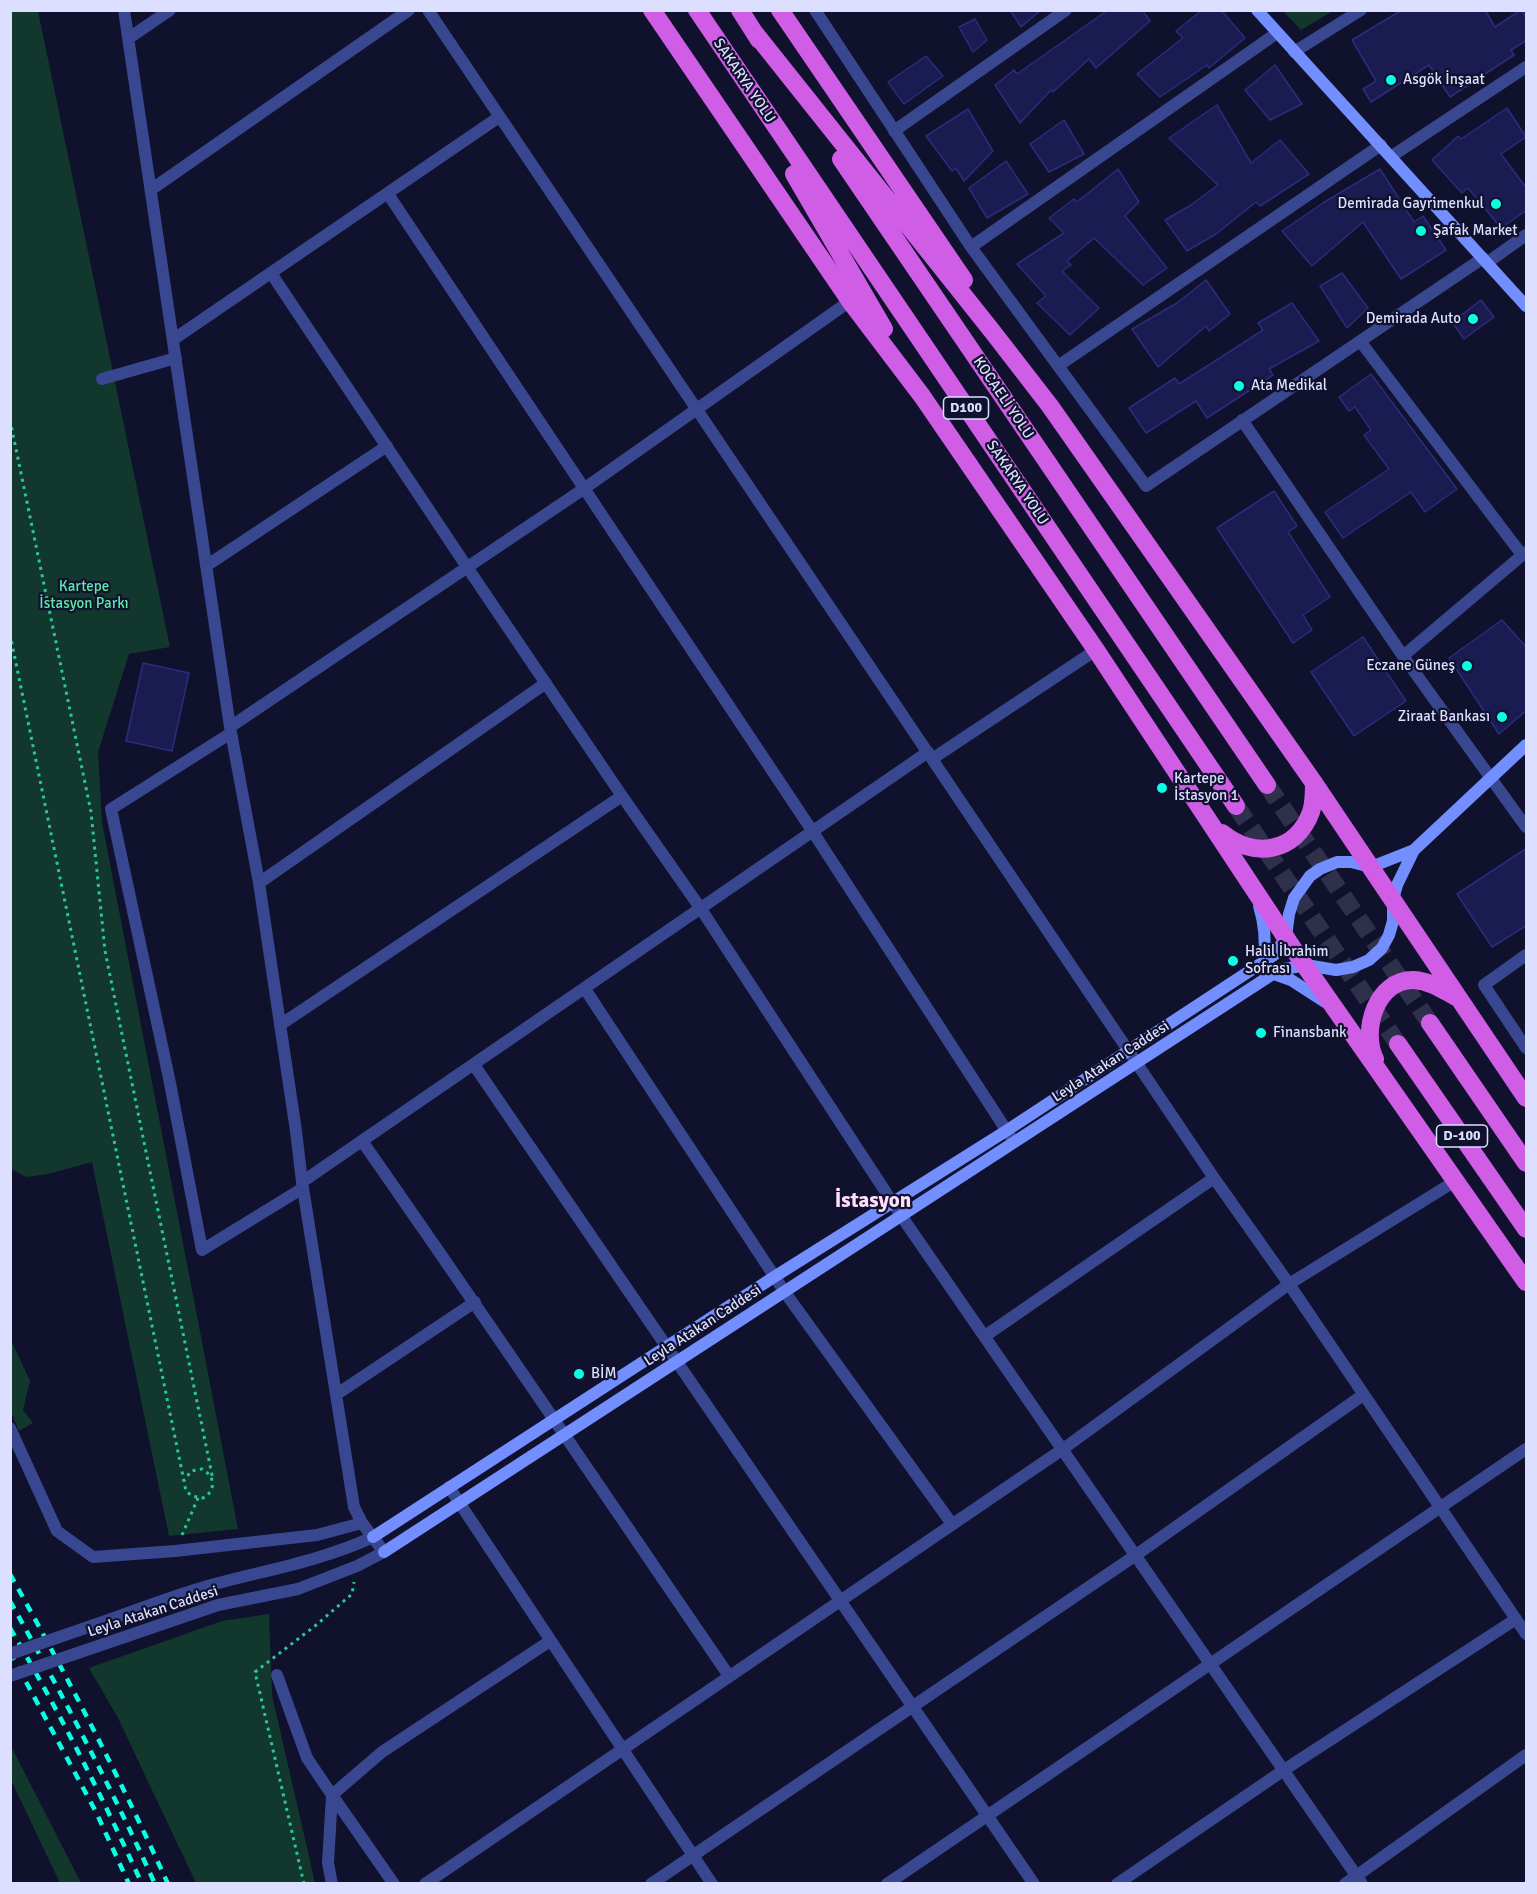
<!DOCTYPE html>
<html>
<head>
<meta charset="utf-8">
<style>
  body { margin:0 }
  #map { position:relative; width:1537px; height:1894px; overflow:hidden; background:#10112d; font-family:Signika,sans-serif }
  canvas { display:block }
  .frame { position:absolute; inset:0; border:12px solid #dcdfff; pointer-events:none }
</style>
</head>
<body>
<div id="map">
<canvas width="1537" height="1894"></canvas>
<div class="frame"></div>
</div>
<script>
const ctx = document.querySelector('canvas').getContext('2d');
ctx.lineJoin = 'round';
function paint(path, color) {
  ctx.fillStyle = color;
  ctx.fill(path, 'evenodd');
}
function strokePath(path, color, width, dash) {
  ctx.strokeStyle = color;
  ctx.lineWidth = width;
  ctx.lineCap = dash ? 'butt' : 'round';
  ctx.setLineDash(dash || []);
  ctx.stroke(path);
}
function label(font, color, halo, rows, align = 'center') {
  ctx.font = font + ' Signika,sans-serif';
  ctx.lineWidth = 4.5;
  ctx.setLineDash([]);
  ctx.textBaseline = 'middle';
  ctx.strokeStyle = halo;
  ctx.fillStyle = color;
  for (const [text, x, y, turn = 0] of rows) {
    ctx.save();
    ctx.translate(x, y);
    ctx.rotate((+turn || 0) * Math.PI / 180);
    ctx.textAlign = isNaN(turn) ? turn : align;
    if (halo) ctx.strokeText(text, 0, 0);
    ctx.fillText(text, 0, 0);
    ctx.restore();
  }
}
paint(new Path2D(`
  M10,11H38L170,647L129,654L98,752L102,822L238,1529L169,1536L92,1162L48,1174L26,1177L11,1169Z
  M1283,11H1333L1301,30Z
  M11,1340L30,1381L23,1410L33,1423L19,1431L11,1412Z
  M269,1614L272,1695L315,1883H196L118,1718L89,1668L222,1621Z
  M11,1746L81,1883H60L11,1780Z`), '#12382e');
const building = new Path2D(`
  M1010,10H1041L1021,27Z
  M1108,10H1142L1150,21L1096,68L1089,59L1053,92L1051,90L1020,123L995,85L1014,70L1017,74Z
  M1202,10H1221L1245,38L1209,68L1207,65L1160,97L1137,74L1183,38L1176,31Z
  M1402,10H1485L1495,27L1521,10L1527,18V40L1511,50L1514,55L1450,97L1429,65L1371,102L1363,89L1376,81L1352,40Z
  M975,19L987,40L973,52L959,27Z
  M926,56L943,76L904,104L888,82Z
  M1275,65L1302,104L1270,120L1245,90Z
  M1217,105L1251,163L1280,140L1309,174L1260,206L1256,202L1216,234L1187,251L1165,220L1191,205L1218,185L1169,138Z
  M1507,108L1526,137L1501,154L1527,189V210L1501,228L1468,188L1462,193L1432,160L1458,136L1461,139Z
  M968,109L993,151L964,181L956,168L952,171L926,136Z
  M1064,120L1084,154L1049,172L1030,144Z
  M1006,161L1028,194L987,218L969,188Z
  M1118,169L1139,202L1125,216L1167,268L1143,285L1094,238L1067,261L1071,265L1062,271L1099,308L1070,335L1037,303L1046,296L1017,264L1064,233L1049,218L1074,199L1077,202Z
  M1380,169L1414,222L1423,216L1446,250L1401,279L1363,222L1312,266L1282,231L1323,203Z
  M1342,273L1368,308L1347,328L1320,286Z
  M1206,280L1230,314L1209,331L1206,326L1158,367L1132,329L1177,303Z
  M1481,300L1494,317L1464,339L1452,322Z
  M1292,303L1319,341L1269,369L1273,375L1207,418L1196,401L1146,433L1129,408L1175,378L1179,384L1212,363L1263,330L1258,323Z
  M1371,374L1457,489L1425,512L1411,492L1343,538L1325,512L1389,469L1364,435L1371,430L1355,407L1349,411L1339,397Z
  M1274,491L1297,526L1288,532L1330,597L1303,615L1312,630L1293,643L1217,528Z
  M1502,620L1527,648V710L1499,734L1449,658Z
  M1363,637L1406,701L1354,736L1311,672Z
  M143,663L189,673L172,751L126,741Z
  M1527,848V925L1492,947L1457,894Z`);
paint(building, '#1a1b50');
strokePath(building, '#2b2c7d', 1.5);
strokePath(new Path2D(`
  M1267,785L1430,1023
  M1236,806L1398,1044`), '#2f304c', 18, [18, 9]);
strokePath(new Path2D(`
  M10,420L91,812L105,951L213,1480
  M10,634L186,1491L192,1496L203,1498C212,1493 215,1485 210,1475L202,1469L191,1471L184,1481
  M182,1535L198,1498
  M304,1884L255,1672L315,1626L352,1594L354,1582`), '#28c79a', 3, [3, 4.5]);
strokePath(new Path2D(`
  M124,10L230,727L259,883L296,1131L302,1182L354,1507L362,1523L384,1552
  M428,10L1214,1178L1289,1284L1526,1634
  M815,10L971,247L1146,486L1483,258
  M129,38L170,10
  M1294,52L1361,10
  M894,131L1066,10
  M1392,156L1526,67
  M152,189L409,10
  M388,194L813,832L1012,1139
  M971,247L1277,33
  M1488,262L1526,235
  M271,273L467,567L622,796L701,909L902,1217L1362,1884
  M174,339L499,117
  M1360,341L1522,555
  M1058,366L1381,145
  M102,379L176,358
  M1242,420L1403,656L1526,827
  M206,566L387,446
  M1403,656L1526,552
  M230,727L585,488L850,301
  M231,733L111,809L169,1078L202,1250L303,1188
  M932,759L1096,650
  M259,883L546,683
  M1526,955L1484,985L1526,1048
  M585,989L784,1291L952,1524
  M280,1025L622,796
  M474,1065L1034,1884
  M362,1141C486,1318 607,1498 729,1676
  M302,1182L928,752
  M985,1336L1214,1178
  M337,1394L475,1302
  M10,1428L57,1531L93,1557L175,1551L317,1535L362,1523
  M449,1487L712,1884
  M277,1675L307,1758L332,1795L328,1863L332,1884
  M394,1884L332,1795L382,1752L550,1641
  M425,1884L1063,1449L1289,1284L1457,1180
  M651,1884L1136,1555L1363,1395
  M887,1884L1526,1449
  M1117,1884L1284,1770L1516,1619
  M1345,1884L1526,1755`), '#38478f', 12);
strokePath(new Path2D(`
  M94,1625C133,1612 171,1596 211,1585C266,1570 321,1561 373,1537
  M104,1644L218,1605L298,1589L357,1566L384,1552`), '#38478f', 12);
strokePath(new Path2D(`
  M1257,10L1526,306
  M1259,906C1265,925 1266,941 1264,961
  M1274,974L1291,980L1325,1002
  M373,1537L774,1277L1006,1131L1274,955L1286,937L1289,914L1294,898L1310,876L1320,869L1337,862H1351L1371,867L1414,850
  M384,1552L1279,970L1306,965L1336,970L1353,967L1369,960L1382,948L1389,935L1393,921V899L1397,885L1414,850L1526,745`), '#738eff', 12);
strokePath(new Path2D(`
  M652,10L850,301L922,396L1096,650L1294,950L1526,1282
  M697,10L1236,806
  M740,10L759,40
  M780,10L964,280
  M754,32L992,331L1050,406L1314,783L1526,1098
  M841,159L1267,785
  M794,174L884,329
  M1222,833C1253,859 1296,853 1311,812C1314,803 1314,792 1314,783
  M1430,1023L1526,1163
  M1398,1044L1526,1229
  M1375,1059C1361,1031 1376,979 1414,980C1430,981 1443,990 1456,997`), '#d05de6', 18);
strokePath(new Path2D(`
  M10,1574C67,1676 120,1778 168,1884
  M10,1601C62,1694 111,1787 155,1884
  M10,1628C59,1711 102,1796 142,1884
  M10,1652L96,1812L129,1884`), '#08ffe1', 4.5, [9, 8]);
strokePath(new Path2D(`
  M10,1654L94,1625
  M10,1676L104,1644`), '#38478f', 12);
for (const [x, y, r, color] of [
  [1391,80,6,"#08ffe1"],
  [1496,204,6,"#08ffe1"],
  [1421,231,6,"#08ffe1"],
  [1473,319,6,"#08ffe1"],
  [1239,386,6,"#08ffe1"],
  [1467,666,6,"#08ffe1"],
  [1502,717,6,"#08ffe1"],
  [1162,788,6,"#08ffe1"],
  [1233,961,6,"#08ffe1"],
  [1261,1033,6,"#08ffe1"],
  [579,1374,6,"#08ffe1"]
]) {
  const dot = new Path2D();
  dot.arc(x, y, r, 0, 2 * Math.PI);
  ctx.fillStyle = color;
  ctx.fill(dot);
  strokePath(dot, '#10112d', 2);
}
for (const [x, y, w] of [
  [966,408,45],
  [1462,1136,51]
]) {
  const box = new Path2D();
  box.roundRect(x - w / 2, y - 11, w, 22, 4.5);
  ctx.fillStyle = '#10112d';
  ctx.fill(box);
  strokePath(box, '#dcdfff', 1.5);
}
label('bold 14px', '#dcdfff', null, [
  ["D100",966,408],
  ["D-100",1462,1136]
]);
label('15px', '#dcdfff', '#10112d', [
  ["Asgök İnşaat",1403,80],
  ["Demirada Gayrimenkul",1484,204,"right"],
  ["Şafak Market",1433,231],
  ["Demirada Auto",1461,319,"right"],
  ["Ata Medikal",1251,386],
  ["Eczane Güneş",1455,666,"right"],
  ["Ziraat Bankası",1490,717,"right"],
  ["Kartepe",1174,779],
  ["İstasyon 1",1174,796],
  ["Halil İbrahim",1245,952],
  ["Sofrası",1245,969],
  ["Finansbank",1273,1033],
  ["BİM",591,1374]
], 'left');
label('15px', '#dcdfff', '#10112d', [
  ["SAKARYA YOLU",744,81,56],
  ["KOCAELİ YOLU",1003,398,56],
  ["SAKARYA YOLU",1017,483,56],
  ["Leyla Atakan Caddesi",1111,1062,-33],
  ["Leyla Atakan Caddesi",703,1326,-33],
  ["Leyla Atakan Caddesi",153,1612,-18]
]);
label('15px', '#5ee9a7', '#10112d', [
  ["Kartepe",84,587],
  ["İstasyon Parkı",84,604]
]);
label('bold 21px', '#ffdefa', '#10112d', [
  ["İstasyon",873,1201]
]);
</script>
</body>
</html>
